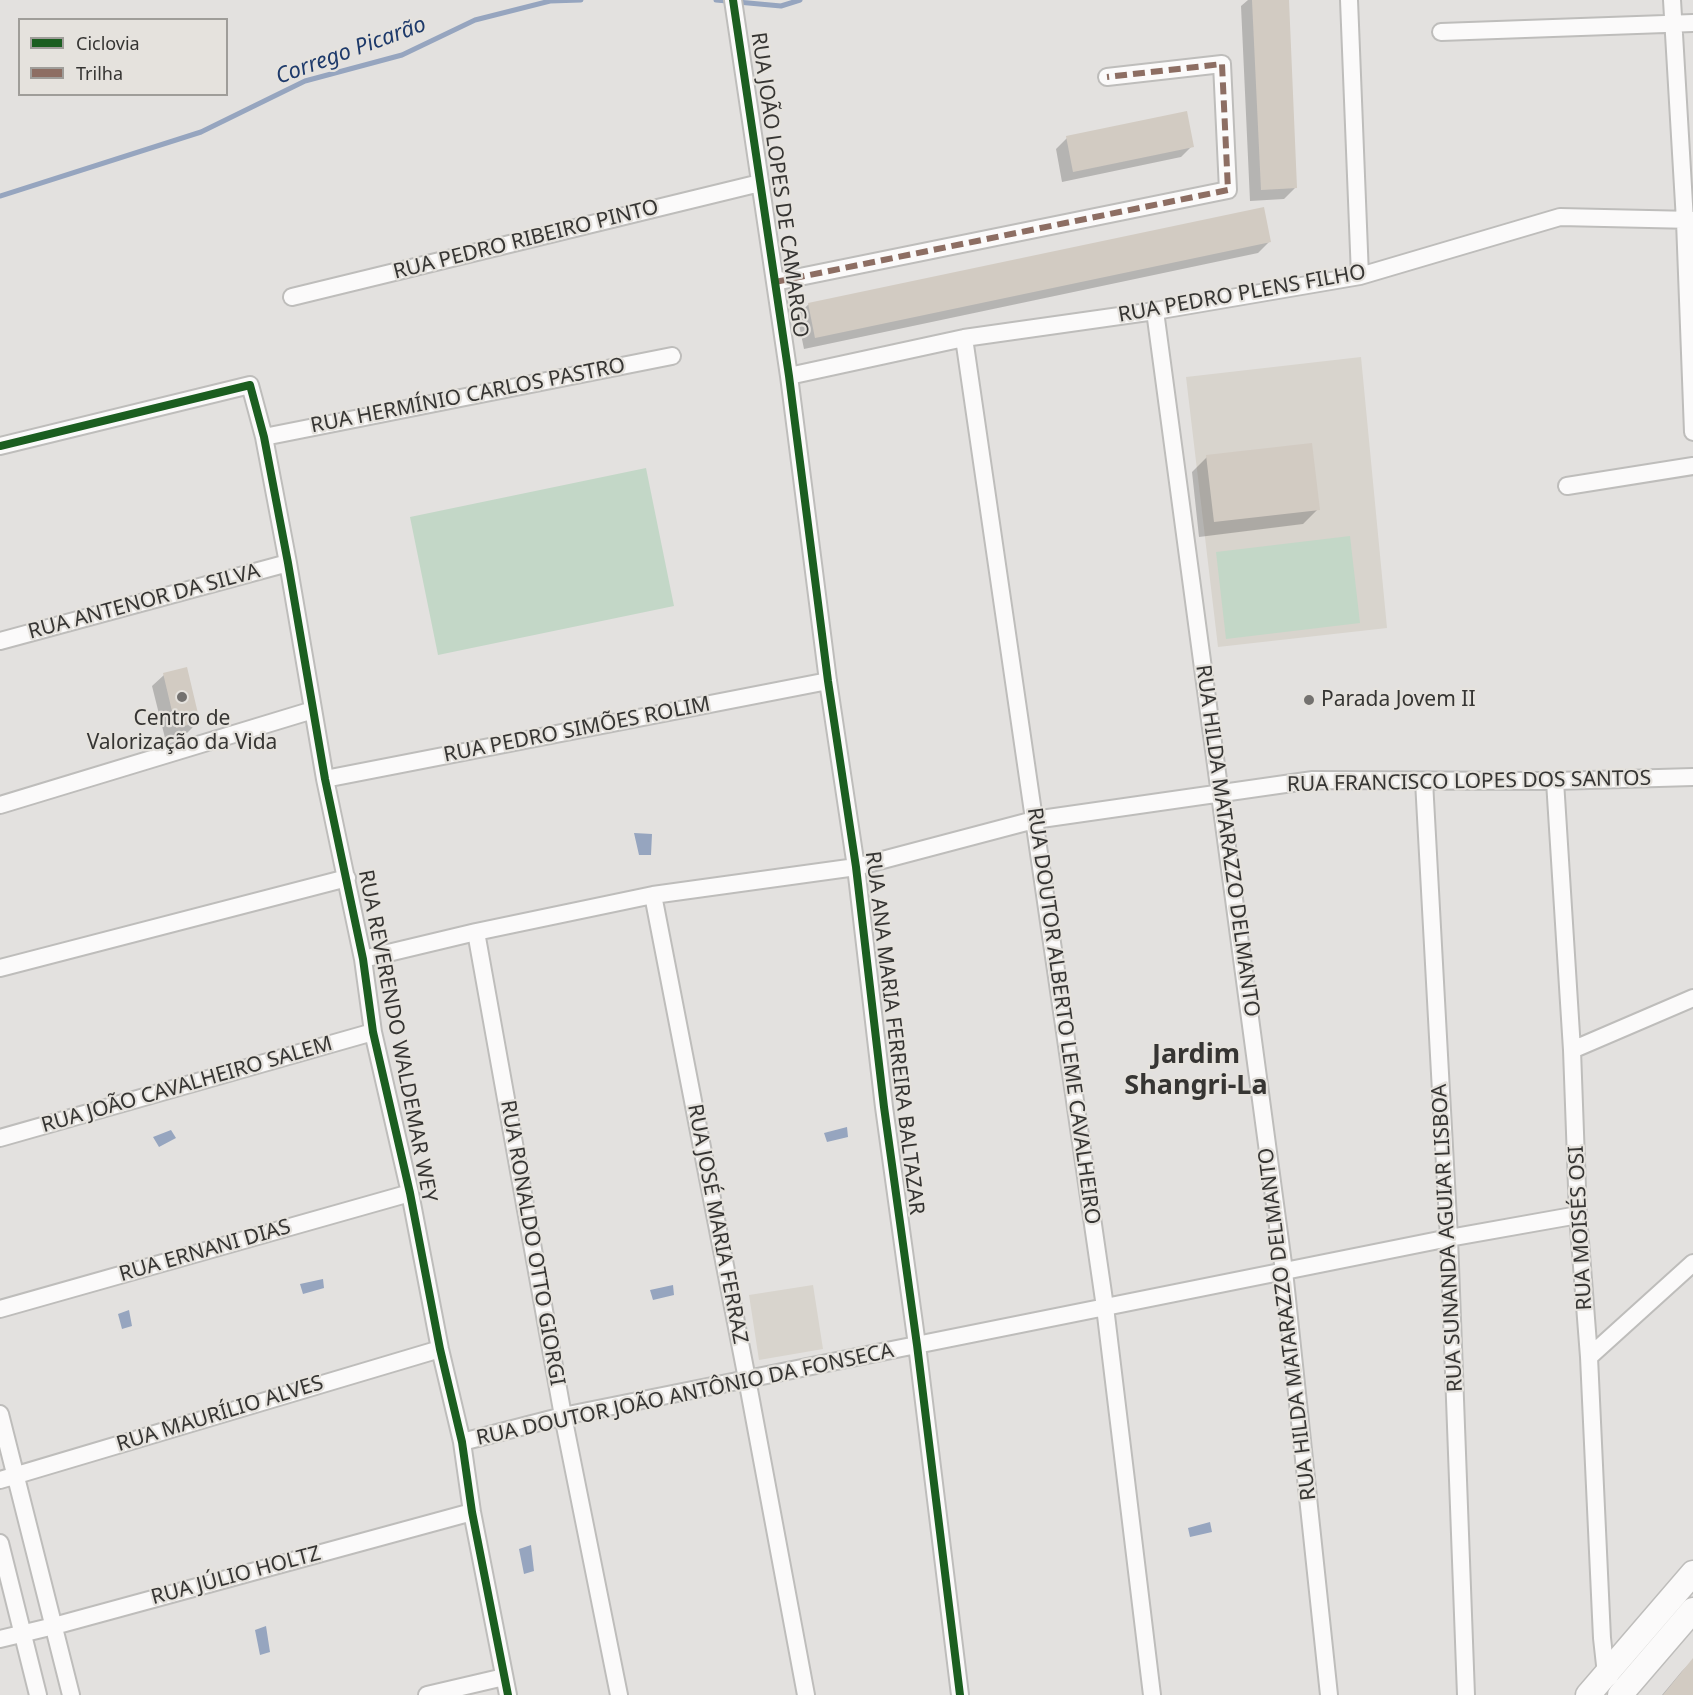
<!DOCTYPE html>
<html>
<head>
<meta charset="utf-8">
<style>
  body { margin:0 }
  #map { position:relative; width:1693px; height:1695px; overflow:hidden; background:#e3e1df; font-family:"Noto Sans",sans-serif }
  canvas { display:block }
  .legend { position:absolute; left:18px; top:18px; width:210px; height:78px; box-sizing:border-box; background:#e5e2dd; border:2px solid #9f9d99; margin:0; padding:8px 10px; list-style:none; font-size:18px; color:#363533 }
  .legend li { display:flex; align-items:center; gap:12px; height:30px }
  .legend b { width:30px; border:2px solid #9f9d99 }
</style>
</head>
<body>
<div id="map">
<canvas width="1693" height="1695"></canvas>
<ul class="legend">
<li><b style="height:8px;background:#1b5e20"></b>Ciclovia</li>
<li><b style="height:8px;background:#8d6e63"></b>Trilha</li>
</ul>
</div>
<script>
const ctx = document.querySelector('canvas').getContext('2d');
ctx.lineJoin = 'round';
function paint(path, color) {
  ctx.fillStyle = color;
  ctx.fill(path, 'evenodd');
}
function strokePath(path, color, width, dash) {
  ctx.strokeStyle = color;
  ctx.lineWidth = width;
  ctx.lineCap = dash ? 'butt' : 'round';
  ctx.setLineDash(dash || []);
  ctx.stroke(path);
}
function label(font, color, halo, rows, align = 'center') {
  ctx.font = font + ' "Noto Sans",sans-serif';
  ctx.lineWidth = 4.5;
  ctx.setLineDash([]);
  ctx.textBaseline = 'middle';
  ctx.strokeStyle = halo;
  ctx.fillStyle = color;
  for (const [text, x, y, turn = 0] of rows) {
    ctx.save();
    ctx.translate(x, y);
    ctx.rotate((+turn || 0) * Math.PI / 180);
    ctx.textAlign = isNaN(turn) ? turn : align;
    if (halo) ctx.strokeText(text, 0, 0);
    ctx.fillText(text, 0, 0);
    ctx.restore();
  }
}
paint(new Path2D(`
  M1361,357L1387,628L1218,647L1186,377Z
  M813,1285L823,1349L759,1360L749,1295Z`), '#d8d4cd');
paint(new Path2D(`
  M646,468L674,606L438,655L410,517Z
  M1350,536L1360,623L1226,639L1216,552Z`), '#c3d7c7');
paint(new Path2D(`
  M634,833L652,834L651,855H639Z
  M847,1127L848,1137L827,1142L824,1133Z
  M171,1130L176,1138L159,1147L153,1137Z
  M323,1279L324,1288L303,1294L300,1284Z
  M673,1285L674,1295L653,1300L650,1290Z
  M129,1310L132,1326L122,1329L118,1314Z
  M1210,1522L1212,1532L1190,1537L1188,1528Z
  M531,1545L534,1571L524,1574L519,1549Z
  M266,1626L270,1652L260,1655L255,1630Z`), '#96a5bf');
paint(new Path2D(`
  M1248,0H1287L1295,188L1284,199L1250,201L1241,6Z
  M1067,138L1192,146L1181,157L1062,182L1056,149Z
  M1269,242L1258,253L804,349L797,315L809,304Z
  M1207,457L1318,509L1303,524L1199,537L1192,472Z
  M164,675L199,721L187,733L165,738L152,686Z
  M1693,1660V1695H1662L1682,1671Z`), '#0003');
strokePath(new Path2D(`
  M716,0L781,6L800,0
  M0,196L201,132L305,81L402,55L475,20L550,1L581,0`), '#96a5bf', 5);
paint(new Path2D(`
  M1252,0H1289L1297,188L1261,190Z
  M1187,111L1194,147L1073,172L1066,136Z
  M1264,207L1271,242L815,338L808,303Z
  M1312,443L1320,510L1214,522L1206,455Z
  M187,667L200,722L176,728L163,673Z
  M1693,1658V1695H1663Z`), '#d2cbc2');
const minor = new Path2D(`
  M733,0L789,376L828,681L856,867L884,1107L917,1345L960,1695
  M1349,0L1360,276
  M1672,0L1685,221L1693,432
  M1441,32L1693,23
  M775,282L1228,190L1222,64L1107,77
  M292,297L760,183
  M1155,311L1284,1271L1329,1695
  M964,338L1105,1307L1152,1695
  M789,376L964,338L1155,311L1360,276L1560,217L1693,220
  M264,437L672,356
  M0,446L250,385L264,437L288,563L325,779L363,959L373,1032L410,1193L440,1349L462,1442L472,1512L508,1695
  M1567,486L1693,466
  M0,641L288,563
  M325,779L828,681
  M1424,781L1449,1238L1466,1695
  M1555,781L1572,1050L1578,1215L1589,1357L1602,1638L1606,1674L1610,1677
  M0,805L313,710
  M653,895L747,1379L806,1695
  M476,932L563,1416L619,1695
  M363,959L476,932L653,895L856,867L1034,820L1313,780L1555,781L1693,777
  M0,968L347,878
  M1572,1050L1693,998
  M0,1138L373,1032
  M0,1309L410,1193
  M1589,1357L1693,1263
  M0,1414L71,1695
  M462,1442L563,1416L1449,1238L1578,1215
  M0,1480L440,1349
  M0,1543L38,1695
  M0,1639L54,1626L472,1512
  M427,1695L504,1677`);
const secondary = new Path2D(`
  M1588,1695L1693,1573
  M1620,1695L1693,1610`);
strokePath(minor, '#bebdbb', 20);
strokePath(secondary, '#bebdbb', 27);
strokePath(minor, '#fbfafa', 16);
strokePath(secondary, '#fbfafa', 24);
strokePath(new Path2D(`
  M775,282L1228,190L1222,64L1107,77`), '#8d6e63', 6, [12, 6]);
strokePath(new Path2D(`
  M733,0L789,376L828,681L856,867L884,1107L917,1345L960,1695
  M0,446L250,385L264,437L288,563L325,779L363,959L373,1032L410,1193L440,1349L462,1442L472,1512L508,1695`), '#1b5e20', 8);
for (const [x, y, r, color] of [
  [182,697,6,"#73716f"],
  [1309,700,6,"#73716f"]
]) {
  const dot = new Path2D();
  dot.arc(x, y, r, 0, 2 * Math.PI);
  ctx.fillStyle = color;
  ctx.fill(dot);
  strokePath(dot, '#e5e2dd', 2);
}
label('21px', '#363533', '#e5e2dd', [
  ["RUA JOÃO LOPES DE CAMARGO",779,185,82],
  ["RUA PEDRO RIBEIRO PINTO",526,240,-14],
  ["RUA PEDRO PLENS FILHO",1242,294,-10],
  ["RUA HERMÍNIO CARLOS PASTRO",468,396,-11],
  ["RUA ANTENOR DA SILVA",144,602,-15],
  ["RUA PEDRO SIMÕES ROLIM",577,730,-11],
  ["RUA FRANCISCO LOPES DOS SANTOS",1469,782,-1],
  ["RUA HILDA MATARAZZO DELMANTO",1227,841,82],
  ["RUA DOUTOR ALBERTO LEME CAVALHEIRO",1063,1016,82],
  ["RUA ANA MARIA FERREIRA BALTAZAR",894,1033,83],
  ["RUA REVERENDO WALDEMAR WEY",397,1036,79],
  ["RUA JOÃO CAVALHEIRO SALEM",187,1085,-16],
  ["RUA JOSÉ MARIA FERRAZ",717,1224,79],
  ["RUA MOISÉS OSI",1581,1228,-93],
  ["RUA SUNANDA AGUIAR LISBOA",1448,1238,-93],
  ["RUA RONALDO OTTO GIORGI",532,1243,80],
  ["RUA ERNANI DIAS",205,1251,-16],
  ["RUA HILDA MATARAZZO DELMANTO",1288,1324,-97],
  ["RUA DOUTOR JOÃO ANTÔNIO DA FONSECA",685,1395,-12],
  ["RUA MAURÍLIO ALVES",220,1414,-17],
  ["RUA JÚLIO HOLTZ",236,1576,-15]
]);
label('21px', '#363533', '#e5e2dd', [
  ["Parada Jovem II",1321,700],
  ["Centro de",182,719,"center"],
  ["Valorização da Vida",182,743,"center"]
], 'left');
label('italic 22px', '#1e3a6b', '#e5e2dd', [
  ["Corrego Picarão",351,51,-20]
]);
label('bold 27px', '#363533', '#e5e2dd', [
  ["Jardim",1196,1055],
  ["Shangri-La",1196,1086]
]);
</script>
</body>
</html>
